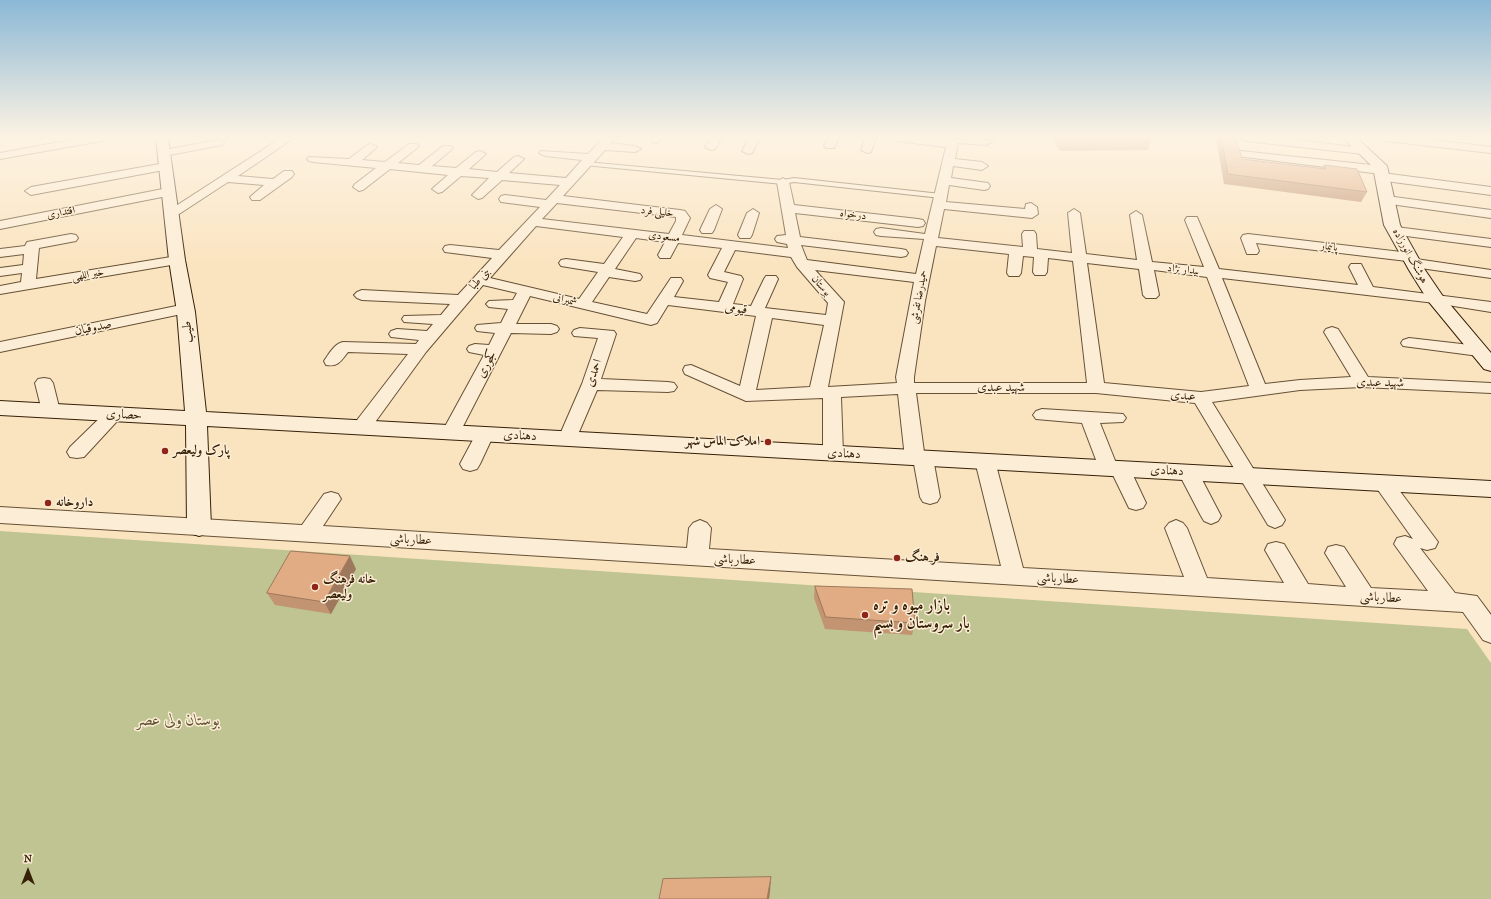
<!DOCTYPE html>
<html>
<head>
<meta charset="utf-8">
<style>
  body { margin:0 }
  #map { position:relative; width:1491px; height:899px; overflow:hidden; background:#fae4c0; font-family:"IM FELL French Canon",serif }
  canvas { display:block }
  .north { position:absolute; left:8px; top:851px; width:40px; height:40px; -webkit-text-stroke:3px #fcedd6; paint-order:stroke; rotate:0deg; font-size:11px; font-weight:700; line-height:16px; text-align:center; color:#362007 }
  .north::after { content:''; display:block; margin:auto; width:14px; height:18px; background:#362007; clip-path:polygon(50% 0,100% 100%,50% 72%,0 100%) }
</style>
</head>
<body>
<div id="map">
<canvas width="1491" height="899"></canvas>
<div class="north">N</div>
</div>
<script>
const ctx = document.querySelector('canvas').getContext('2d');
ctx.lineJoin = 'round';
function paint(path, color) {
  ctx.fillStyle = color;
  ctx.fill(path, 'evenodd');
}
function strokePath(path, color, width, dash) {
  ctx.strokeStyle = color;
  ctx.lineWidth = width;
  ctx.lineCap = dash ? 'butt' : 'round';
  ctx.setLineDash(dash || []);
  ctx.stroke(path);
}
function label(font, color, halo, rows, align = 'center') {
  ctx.font = font + ' "IM FELL French Canon",Amiri,serif';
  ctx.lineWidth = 3;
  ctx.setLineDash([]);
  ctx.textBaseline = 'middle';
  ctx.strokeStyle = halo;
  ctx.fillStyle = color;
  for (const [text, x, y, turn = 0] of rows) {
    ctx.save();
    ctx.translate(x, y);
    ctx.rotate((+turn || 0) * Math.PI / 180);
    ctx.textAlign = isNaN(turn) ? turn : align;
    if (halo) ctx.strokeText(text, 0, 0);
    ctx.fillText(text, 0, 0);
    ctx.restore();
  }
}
paint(new Path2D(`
  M0,531L1467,629L1491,663V899H0Z`), '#bfc492');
const lane = new Path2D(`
  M586,162L783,180L794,178L941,194L944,196L941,198L794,182L783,184L584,165L583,164Z`);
const street = new Path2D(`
  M81,138H107L102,141L0,159V153Z
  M281,138H294L238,176L273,179L284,171H292L294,174L292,177L260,200H252L250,197L264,185L228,182L176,216H166L165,213Z
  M603,138H614L610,143L635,146L641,149L635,152L605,150L563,196L680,210L685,211L690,218L682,235L788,248L787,244L777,242L775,239L777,236L786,235L777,182L783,178L789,182L794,205L918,219L923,220L925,223L923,226L918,227L795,213L800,237L901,249L906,250L908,253L906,256L901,257L801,245L807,260L916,274L924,239L881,236L876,235L874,232L876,229L881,228L925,234L946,147L897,141L892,138L990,140L992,142L986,145L958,143L955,159L982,162L988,166L982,170L953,166L951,178L988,183L990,186L988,189L984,190L949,185L946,202L1025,209L1026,204L1031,203L1037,207L1038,214L1032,218L944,209L938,238L1023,247L1022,234L1024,231H1034L1036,234L1037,249L1072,253L1068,213L1074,209L1080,213L1086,254L1137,260L1130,215L1136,211L1142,215L1152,262L1204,267L1185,220L1187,217H1197L1219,269L1358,285L1349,267L1351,264H1361L1373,287L1491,302V312L1435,303L1222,278L1265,384L1300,380L1351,377L1324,332L1326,329L1332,327L1338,329L1368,377L1491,383V393L1362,387L1300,390L1212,402L1285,520L1282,525L1275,528L1268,525L1195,403L1096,393H916L924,452L930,453L933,458L940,497L937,502L930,504L923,502L920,497L914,464L908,463L905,458L898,394L841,397L843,453L840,458L833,459L826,458L823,453V398L746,401L685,374L683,370L685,366L691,365L740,386L756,316L668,305L657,323L651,325L530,296L516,324H551L557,326L559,329L557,332L551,334L511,333L458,436L451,438L444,436L442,432L484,355L469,352L467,349L469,346L475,344L489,345L495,333L477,331L475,328L477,325L501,323L508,309L489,307L486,304L489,301L513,300L517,293L483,285L426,352L368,432L361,434L354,432L352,428L354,424L408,354L348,352C341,361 338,367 326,365L324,361C329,354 334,344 343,342L416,344L419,340L391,337L389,334L391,331L397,329L427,331L433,324L404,322L402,319L404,316L441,315L450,304L362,300L357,298L354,295L357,292L362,290L458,295L492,258L445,252L443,249L445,246L450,245L499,250L540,207L501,202L499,199L501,196L505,195L546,200L560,185L502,180L482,198L478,199L472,195L489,178L461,176L442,192L438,193L432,189L448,175L390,169L363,190L359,191L353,187L355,184L376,168L313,162L309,161L307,159L309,157L349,159L367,145L371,144L377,147L362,160L385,162L409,144H417L419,146L417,148L398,163L419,165L443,146H451L453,148L451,150L432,166L456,168L476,152L480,151L486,154L469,169L497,172L514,157L518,156L524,159L509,173L566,178L582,160L545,156L539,153L541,151L588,154ZM557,203L676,217V221L669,234L542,219ZM536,226L623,237L604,264L566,259L561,260L559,263L561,266L598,272L579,299L490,278ZM636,238L665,242L658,255L660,258H670L678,243L722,248L708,275L710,278L728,282L719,302L674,297L683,281L681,278H671L647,314L592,302L609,277L635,281L640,280L642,277L640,274L615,269ZM936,246L1009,254L1007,273L1009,276H1019L1021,273L1023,256L1034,257L1033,272L1035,275H1045L1047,272L1048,258L1073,261L1087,383H914V377L925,301ZM735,250L791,257L797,267L828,303L826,315L765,308L778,279L776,276H766L764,279L751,306L733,304L743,279L741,276L724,272ZM1087,263L1139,269L1143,295L1146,298H1156L1159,295L1154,270L1207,277L1249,386L1201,392L1104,383ZM815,270L914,282L896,377L897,383L828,387L844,302ZM772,318L824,325L810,387L756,390Z
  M652,138H663L656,143L652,142Z
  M711,138H722L715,149L711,150L705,147Z
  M749,138H760L752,153L748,154L742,151Z
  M828,138H839L834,148H826L824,146Z
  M865,138H876L871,152L867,153L861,150Z
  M1241,138H1280L1363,148L1369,151L1363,154L1246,141Z
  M1381,138H1419L1491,147V153L1386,141Z
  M218,140L224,143L222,145L164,156L158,153L164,150Z
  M1241,151L1381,166L1387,170L1381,174L1237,156L1235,154Z
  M165,163L171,167L169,169L31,195L25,191L31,187Z
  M1382,173L1491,187V195L1378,180L1376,177L1378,174Z
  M168,188L172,189L174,192L172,195L0,229V221Z
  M1387,196L1491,210V218L1383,203L1381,200L1383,197Z
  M716,205L722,209L714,230L712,233H702L700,230L710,209Z
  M753,209L759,213L752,235L750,238H740L738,235L747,213Z
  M1396,227L1491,239V247L1391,234L1389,231L1391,228Z
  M71,234L76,235L78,238L76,241L39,248L36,279L177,256L182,257L184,260L182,263L177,264L0,294V286L21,282L22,273L0,276V268L23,265L24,254L0,257V249L25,246L27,242Z
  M1248,234L1410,253L1415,254L1417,257L1416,259L1491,270V278L1413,267L1408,266L1406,263L1407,261L1256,243L1259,251L1257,254H1247L1241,238L1243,235Z
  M186,304L191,306L194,309L191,312L0,352V342Z
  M580,328L614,331L616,334L601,379L668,382L674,383L677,387L674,391L668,392L597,390L576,439L574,443L567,445L560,443L558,439L582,384L598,338L574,336L572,333L574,330Z
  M1409,338L1479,346L1485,348L1487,351L1485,354L1479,356L1403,346L1401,343L1403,340Z
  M44,378L50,379L53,383L60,411L57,415L51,417L45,415L42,411L35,383L38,379Z
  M114,408L120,410L123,414L120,418L84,457L77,458L70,457L67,452L70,447L108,410Z
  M1042,409L1123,414L1126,418L1123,422L1100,423L1116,463L1120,462L1127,464L1130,469L1146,503L1143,508L1136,510L1129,508L1112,473L1108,475L1101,473L1082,423L1036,419L1033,415L1036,411Z
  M485,428L492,430L494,434L480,464L477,469L470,471L463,469L460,464L476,434L478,430Z
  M985,454L992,456L995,461L1023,568L1184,577L1165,528L1169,523L1176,520L1183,523L1187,528L1207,578L1284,583L1265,550L1268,544L1276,542L1284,544L1308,584L1346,587L1325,553L1328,547L1336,545L1344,547L1371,588L1428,591L1394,544L1397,538L1405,536L1413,539L1373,483L1376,478L1383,476L1390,478L1438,542L1435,548L1427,550L1420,548L1455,593L1477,596L1491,615V643L1483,640L1463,612L0,523V507L302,525L324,494L331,492L338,494L341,499L323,526L687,548L689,528L693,523L700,520L707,523L711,528L709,549L1001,566L975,461L978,456Z
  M1188,465L1195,467L1198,472L1221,516L1218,521L1211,524L1204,521L1201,516L1178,472L1181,467Z`);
const secondary = new Path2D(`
  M156,138H168L185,260L195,312L206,412L1491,481V497L207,426L211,527L208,533L199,536L190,533L187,527L186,425L0,415V401L185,411L177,312L169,260Z
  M1343,138H1357L1387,166L1400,225L1425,270L1442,295L1491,353V371L1484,369L1429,302L1409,270L1384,225L1373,167Z`);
strokePath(lane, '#675135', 2);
strokePath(street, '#675135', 2);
strokePath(secondary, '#362007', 2);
paint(lane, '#fcedd6');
paint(street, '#fcedd6');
paint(secondary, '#fcedd6');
paint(new Path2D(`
  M1052,138H1152L1148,150L1060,151Z
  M1216,138H1236L1242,159L1322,169L1324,165L1367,192L1361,202L1224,184Z
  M356,569L331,614L275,605L267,593Z
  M815,586L915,623L912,635L825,629L814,598Z`), '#c29471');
paint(new Path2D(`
  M350,556L356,569L331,614L324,602Z
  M771,877L770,892L769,899H767Z`), '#9e785c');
const building = new Path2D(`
  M1222,138H1236L1242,159L1326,169L1324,165L1357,169L1367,192L1228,174Z
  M291,551L350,556L324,602L267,593Z
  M815,586L912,589L915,623L826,617Z
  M771,877L767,899H659L663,879Z`);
paint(building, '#e1ac83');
strokePath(building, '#9e785c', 1);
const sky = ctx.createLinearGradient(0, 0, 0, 264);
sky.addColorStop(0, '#8bb8d6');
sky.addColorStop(0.52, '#fdf3e3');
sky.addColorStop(1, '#fdf3e300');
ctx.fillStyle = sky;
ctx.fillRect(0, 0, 1491, 264);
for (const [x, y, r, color] of [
  [768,442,4,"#8f2418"],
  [165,451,4,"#8f2418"],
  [48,503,4,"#8f2418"],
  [897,558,4,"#8f2418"],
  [315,587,4,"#8f2418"],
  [865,615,4,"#8f2418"]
]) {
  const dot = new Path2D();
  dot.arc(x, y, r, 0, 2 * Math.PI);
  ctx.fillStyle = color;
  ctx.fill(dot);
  strokePath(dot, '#fcedd6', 1.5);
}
label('11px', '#362007', '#fcedd6', [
  ["خلیلی فرد",657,212,6],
  ["اقتداری",61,213,-11],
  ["درخواه",853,215,7],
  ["مسعودی",664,237,7],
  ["پاتیمار",1329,247,7],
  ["هوشنگ انورزاده",1410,256,61],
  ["بیدار نژاد",1183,270,6],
  ["خیر اللهی",88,275,-10],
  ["بنی طبا",480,279,-48],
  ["بوستان",821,286,49],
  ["حمیدرضا تفرشی",919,297,-79],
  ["شمیرانی",565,300,13]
]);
label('13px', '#362007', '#fcedd6', [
  ["قیومی",736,309,7],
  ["صدوقیان",93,328,-12],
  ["طیب",188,332,-95],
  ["کجوری",487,364,-62],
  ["احمدی",594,373,-70],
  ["شهید عبدی",1380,383,1],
  ["شهید عبدی",1001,388],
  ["عبدی",1183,396,5],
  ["حصاری",124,415,3],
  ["دهنادی",520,436,3],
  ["دهنادی",844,454,3],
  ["دهنادی",1167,471,3],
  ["عطارباشی",411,540,3],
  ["عطارباشی",735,560,3],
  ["عطارباشی",1058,579,3],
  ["عطارباشی",1381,598,3]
]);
label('bold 13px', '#362007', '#fcedd6', [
  ["املاک الماس شهر",760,442,"right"],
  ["پارک ولیعصر",173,451],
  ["داروخانه",56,503],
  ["فر هنگ",905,558],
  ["خانه فرهنگ",323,580],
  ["ولیعصر",323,595]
], 'left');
label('bold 16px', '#362007', '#fcedd6', [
  ["بازار میوه و تره",873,606],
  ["بار سروستان و بسیم",873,624]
], 'left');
label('italic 16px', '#5f5131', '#fcedd6', [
  ["بوستان ولی عصر",178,721]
]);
</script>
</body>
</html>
